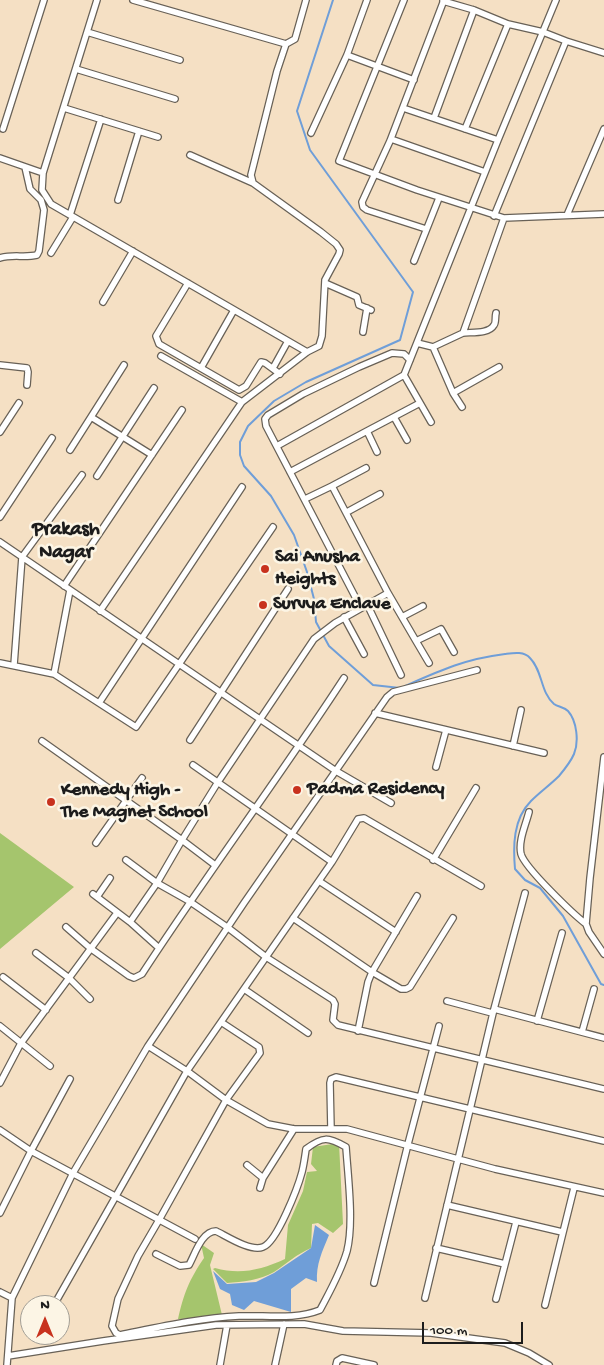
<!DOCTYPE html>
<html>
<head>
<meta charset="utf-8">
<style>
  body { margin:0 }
  #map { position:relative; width:604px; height:1365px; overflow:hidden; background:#f5e0c4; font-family:"Gochi Hand",sans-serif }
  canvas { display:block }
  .north { position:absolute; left:20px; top:1295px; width:50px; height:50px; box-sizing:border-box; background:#fcf5e5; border:1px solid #a29e95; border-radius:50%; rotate:0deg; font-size:14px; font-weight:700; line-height:20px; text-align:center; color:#1c1c1c }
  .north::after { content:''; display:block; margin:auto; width:18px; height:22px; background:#c8321e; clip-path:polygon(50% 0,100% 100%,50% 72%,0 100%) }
  .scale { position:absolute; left:422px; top:1322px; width:101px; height:22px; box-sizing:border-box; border:2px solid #1c1c1c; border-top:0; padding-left:6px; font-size:15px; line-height:18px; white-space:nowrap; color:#1c1c1c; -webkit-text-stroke:4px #fcf5e5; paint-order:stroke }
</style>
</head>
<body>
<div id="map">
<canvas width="604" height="1365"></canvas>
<div class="north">N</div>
<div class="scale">100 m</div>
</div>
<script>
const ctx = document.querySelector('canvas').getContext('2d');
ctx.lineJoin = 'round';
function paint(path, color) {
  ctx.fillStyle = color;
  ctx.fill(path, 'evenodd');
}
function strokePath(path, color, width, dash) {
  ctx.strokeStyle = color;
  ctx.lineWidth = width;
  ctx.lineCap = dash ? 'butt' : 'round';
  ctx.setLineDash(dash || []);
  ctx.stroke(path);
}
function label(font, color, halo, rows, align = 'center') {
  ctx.font = font + ' "Gochi Hand",sans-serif';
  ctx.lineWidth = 5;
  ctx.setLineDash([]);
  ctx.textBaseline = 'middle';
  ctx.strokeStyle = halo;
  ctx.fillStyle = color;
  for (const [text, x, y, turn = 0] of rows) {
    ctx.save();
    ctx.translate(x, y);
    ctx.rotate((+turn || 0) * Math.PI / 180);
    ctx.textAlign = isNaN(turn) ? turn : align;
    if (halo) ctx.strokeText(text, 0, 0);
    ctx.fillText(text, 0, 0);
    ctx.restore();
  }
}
paint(new Path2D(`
  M0,833L74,887L0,949Z
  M339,1143L343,1224L333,1233L318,1223L312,1224L311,1248C297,1254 286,1264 274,1272C260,1280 242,1282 227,1283L213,1269L215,1268C240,1275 261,1270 285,1259L288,1225L303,1191L307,1172L317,1171L311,1164L313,1147Z
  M201,1244L214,1253L210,1265L222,1315L209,1318L178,1319C184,1293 189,1280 204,1258Z`), '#a5c56d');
paint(new Path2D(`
  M315,1225L329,1235C322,1252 316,1264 317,1282L306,1278L291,1289V1312L254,1301L244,1310L232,1305L230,1294L220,1289L213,1271L227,1284L256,1282L274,1273L311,1248Z`), '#6f9ed8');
strokePath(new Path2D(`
  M333,0L297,111L310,150L413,292L400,340L306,382L274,401L248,426L240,442V455L244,466L271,496L294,535L307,572L314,599L316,622L329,646L373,685L400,688
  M405,686C441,670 465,659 505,654C513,653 524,651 530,658C543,671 540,692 554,704C558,707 564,707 568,711C577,721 579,742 574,754C571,761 564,770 559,776C550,785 540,792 531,801C513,819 513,846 515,869L525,880L540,888L563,916L601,984L604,985`), '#6f9ed8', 2);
const minor = new Path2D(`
  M97,0L43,173L42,190L51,204L307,352
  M133,0L286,44L295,39L306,0
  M404,0L339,161L417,190L504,218L604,214
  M443,1L474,10L508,24L543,32L566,41L604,53
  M87,32L180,60
  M347,55L414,80
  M76,69L175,99
  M64,108L158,137
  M403,108L498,140
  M434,118L474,10
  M3,129L44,0
  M465,129L508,24
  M311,133L347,55L367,0
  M391,139L485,172
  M190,155L253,183
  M0,158L43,173
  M118,200L139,131
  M70,215L101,119
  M567,215L604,129
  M494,216L566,41
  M426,229L367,210L363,207L362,202L390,141L444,0
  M51,253L73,217
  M0,258C12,254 25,258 37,255L39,251L44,210L41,200L30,189L25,167
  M414,261L439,198
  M188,283L156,336L159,344L239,390L246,386L261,362L265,363L280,374
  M325,283L357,297L359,305L371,310
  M103,302L133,251
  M363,332L367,308
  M463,333C472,332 489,334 494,325C496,323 495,317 496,313
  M417,343L433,347L453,393L462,407
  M433,347L463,333L504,218
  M0,365L27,368L28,372L27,385
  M201,368L234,310
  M273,368L288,341
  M404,375L498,140L556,0
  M453,393L499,367
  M242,402L307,352L319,346L322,336L325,280L339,254L340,250L336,244L321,232L253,183L251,175L277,71L286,44
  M91,417L124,365
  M394,417L407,440
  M367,431L420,403
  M0,432L19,403
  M277,446L404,375L431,422
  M70,450L91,417L152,455
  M366,468L332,486L388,593L416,641L441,629L454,652
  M290,472L367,431L377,452
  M97,476L154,388
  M305,499L332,486
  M347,512L380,494
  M0,517L52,438
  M0,542L336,771L391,803
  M64,586L182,410
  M367,604L401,675
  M361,608L266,426L265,419L268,415L303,394L359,367L392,353L404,354L410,360
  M100,611L242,402L161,356
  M344,617L364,654
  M402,617L423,606
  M416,641L429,663
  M0,663L54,674L136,727L273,527
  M14,665L22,557L82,475
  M54,674L70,590
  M99,703L242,487
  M375,713L544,753
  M190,740L288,589
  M42,741L182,840L157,883L130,922L93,894
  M513,746L521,710
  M604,757L590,878L586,924L589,932L604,954
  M193,765L332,862
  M436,767L446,730
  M529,812C526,824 518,841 521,854C525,868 573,914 586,924
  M96,843L142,778
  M126,860L157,883L189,901L227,927L266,957L333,1000L335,1004L333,1020L338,1025L604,1089
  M433,860L476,788
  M215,865L182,840L218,782L314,639L335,623L388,593
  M319,881L396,932
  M97,897L110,878
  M293,918L372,972L401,989H406L410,987L453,918
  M130,922L159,948
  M66,927L90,948L129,976L134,978L142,974C207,874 279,778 344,678
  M36,953L69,978L90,999
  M3,977L46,1010
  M244,989L308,1033
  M447,1001L492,1013
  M494,1009L525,893
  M537,1021L562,933
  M0,1026L50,1066
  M358,1031L368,982L372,972L417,896
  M582,1032L594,989
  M148,1046L187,1071L226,1100L268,1124L294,1129H347L495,1169L604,1193
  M0,1083L21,1043L117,913
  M331,1129L330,1083L331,1079L336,1077L604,1141
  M0,1130L31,1151L195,1239
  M247,1165L263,1178
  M260,1188L263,1178L294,1129
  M447,1205L562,1232
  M0,1213L31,1151L70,1079
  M436,1248L505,1264
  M156,1254L180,1266L189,1265C195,1254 202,1231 216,1231C228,1237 251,1252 263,1247C277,1242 298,1187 302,1172C304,1164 305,1156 306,1149C323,1136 328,1137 346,1147C348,1177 354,1223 347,1251C341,1272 330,1291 320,1310C295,1320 266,1315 239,1316C199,1318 160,1327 120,1335L116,1333L112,1326L118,1299L138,1256L159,1220L226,1100L260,1053L259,1047L221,1022
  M374,1283L408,1144L439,1026
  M0,1292L12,1298
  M425,1298L494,1009L604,1038
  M496,1299L516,1222
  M54,1305L187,1071L332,862L358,819L364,818L481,886
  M545,1305L574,1188
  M8,1356L103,1341L216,1325L304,1324L343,1331L431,1333L505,1343L529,1353L549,1365
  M7,1365L12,1298L73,1173L148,1046L244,903L387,697L393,692L477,670
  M220,1365L227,1325
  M275,1365L284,1324
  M336,1365L337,1361L342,1358L374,1365`);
strokePath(minor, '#686157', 8);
strokePath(minor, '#fff', 5.5);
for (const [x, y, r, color] of [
  [265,569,5,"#c8321e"],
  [263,605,5,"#c8321e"],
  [297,790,5,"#c8321e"],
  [51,802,5,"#c8321e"]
]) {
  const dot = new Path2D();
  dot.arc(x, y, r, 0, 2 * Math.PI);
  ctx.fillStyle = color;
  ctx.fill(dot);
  strokePath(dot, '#fcf5e5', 2);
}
label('bold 19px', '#1c1c1c', '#fcf5e5', [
  ["Sai Anusha",275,558],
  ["Heights",275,580],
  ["Survya Enclave",273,605],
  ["Padma Residency",307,790],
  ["Kennedy High -",61,791],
  ["The Magnet School",61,813]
], 'left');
label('bold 20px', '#1c1c1c', '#fcf5e5', [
  ["Prakash",66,531],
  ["Nagar",66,554]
]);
</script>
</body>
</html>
